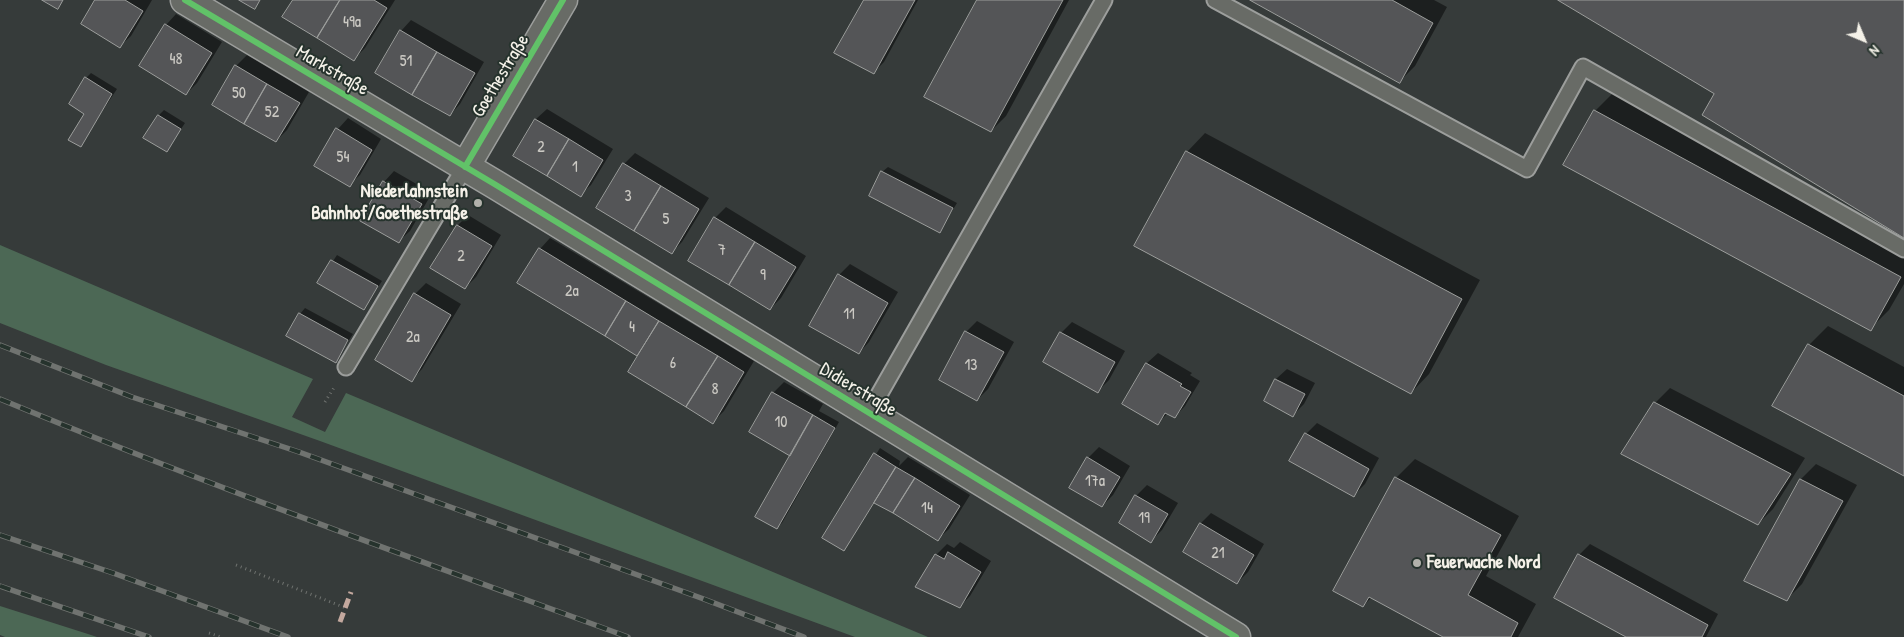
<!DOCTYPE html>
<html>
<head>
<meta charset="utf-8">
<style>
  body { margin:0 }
  #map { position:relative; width:1904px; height:637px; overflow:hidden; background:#363b3a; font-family:"Patrick Hand",sans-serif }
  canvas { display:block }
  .north { position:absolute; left:1839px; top:15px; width:50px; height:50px; -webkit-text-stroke:4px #26332d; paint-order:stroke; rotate:135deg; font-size:14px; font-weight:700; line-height:20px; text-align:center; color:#f4f1e8 }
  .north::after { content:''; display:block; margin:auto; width:18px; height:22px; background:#f4f1e8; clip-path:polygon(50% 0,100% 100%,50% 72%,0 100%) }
</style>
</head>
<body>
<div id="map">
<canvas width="1904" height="637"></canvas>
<div class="north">N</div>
</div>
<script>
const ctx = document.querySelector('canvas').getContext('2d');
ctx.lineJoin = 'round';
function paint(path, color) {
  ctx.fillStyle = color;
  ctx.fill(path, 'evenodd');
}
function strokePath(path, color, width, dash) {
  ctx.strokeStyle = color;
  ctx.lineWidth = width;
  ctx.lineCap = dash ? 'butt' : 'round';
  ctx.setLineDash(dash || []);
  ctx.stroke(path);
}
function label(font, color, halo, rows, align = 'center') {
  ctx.font = font + ' "Patrick Hand",sans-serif';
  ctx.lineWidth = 4;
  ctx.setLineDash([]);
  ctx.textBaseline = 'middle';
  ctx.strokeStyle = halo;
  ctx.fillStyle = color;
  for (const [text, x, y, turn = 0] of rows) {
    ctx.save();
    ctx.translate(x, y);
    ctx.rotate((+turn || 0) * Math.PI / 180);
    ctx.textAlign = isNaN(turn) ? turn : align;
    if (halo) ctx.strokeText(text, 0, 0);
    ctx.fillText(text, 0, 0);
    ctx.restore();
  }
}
paint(new Path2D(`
  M0,245L313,379L292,417L325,432L346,393L928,637H855L320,441L106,365L0,323Z
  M0,606L88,634L97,637H5L0,635Z`), '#4c6855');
paint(new Path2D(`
  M97,0H152L131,36L120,46Z
  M294,0H395L365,48L354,59Z
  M865,0H918L884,62L873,73Z
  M978,0H1069L1006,116L991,131Z
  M1253,0H1434L1447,7L1415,66L1400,81Z
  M176,14L222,42L197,83L186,94L166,25Z
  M411,20L484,62L460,104L450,115L401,31Z
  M247,55L309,92L287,130L276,141L213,104L236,66Z
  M91,73L117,89L80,145L86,113V78Z
  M1614,92L1904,250V284L1889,310L1870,329L1595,111Z
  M547,109L613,149L591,185L580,195L515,156L536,119Z
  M164,110L185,123L167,150L159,115Z
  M348,118L381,139L360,175L349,185L338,129Z
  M1205,133L1480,280L1429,374L1411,393L1187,152Z
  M635,153L709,198L682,242L672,252L624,164Z
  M888,167L957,203L940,231L882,172Z
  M394,171L432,193L410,231L399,241L384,182Z
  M726,207L806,256L781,298L770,309L715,218Z
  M468,215L501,235L476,277L465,288L432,268L458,225Z
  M550,238L754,361L724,411L713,422L639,356L519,283L540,249Z
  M337,255L382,281L364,308L319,282Z
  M850,264L898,292L869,342L859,353L839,275Z
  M426,283L461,304L422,369L412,380L415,294Z
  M305,308L353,334L335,361L300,314Z
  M977,321L1014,342L988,389L977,400L966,332Z
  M1072,322L1125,351L1109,380L1098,391L1061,333Z
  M1828,326L1904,367V475L1809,345Z
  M1158,353L1192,373L1190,375L1200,381L1185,406L1175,417L1168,413L1157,424L1124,404L1147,363Z
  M1287,369L1315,383L1304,404L1293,415L1265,401L1276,379Z
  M784,382L823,404L819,411L839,422L782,523L776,528L794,451L773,393Z
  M1670,388L1805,458L1773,509L1758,524L1655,403Z
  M1317,423L1379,458L1365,484L1354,495L1306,434Z
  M1099,447L1130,466L1113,495L1102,506L1088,458Z
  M880,448L900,461L899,466L908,457L970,495L949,529L938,539L875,502L844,549L824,537Z
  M1415,459L1519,516L1486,576L1536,604L1518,637H1445L1372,597L1363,606L1396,478Z
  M1816,464L1857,485L1802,584L1786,600L1746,580L1801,479Z
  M1147,485L1178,503L1162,530L1151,541L1121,523L1136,496Z
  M1211,513L1264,544L1248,572L1237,583L1184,552L1201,523Z
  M960,542L991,561L970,596L960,606L936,555L947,544L954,548Z
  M1590,544L1718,614L1706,637H1629L1579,555Z`), '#0007');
const building = new Path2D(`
  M42,0H63L58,9Z
  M95,0H125L143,11L120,48L81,24Z
  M239,0H260L255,9Z
  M293,0H340L317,38L282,17Z
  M340,0H374L387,8L354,61L317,38Z
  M864,0H915L874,74L834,53Z
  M977,0H1063L991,132L924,97Z
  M1250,0H1392L1433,23L1400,83Z
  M1558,0H1904V238L1702,115L1714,94Z
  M165,24L212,53L186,95L139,66Z
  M400,30L437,52L412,95L375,73Z
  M437,52L475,73L450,116L412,95Z
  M235,65L267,84L244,124L212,105Z
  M85,77L112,94L81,147L68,140L84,114L69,104Z
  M267,84L300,103L276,142L244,124Z
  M1594,110L1901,277L1871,331L1563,165Z
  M158,115L181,129L167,152L143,138Z
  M535,119L569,139L547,176L513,156Z
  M336,128L372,150L350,187L314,166Z
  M569,139L603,160L581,197L547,176Z
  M1186,151L1462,299L1411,394L1134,246Z
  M623,163L661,186L634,231L596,208Z
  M881,171L953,208L940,233L869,196Z
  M383,181L422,204L399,243L360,221Z
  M661,186L699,209L672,254L634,231Z
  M714,217L755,242L729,285L688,261Z
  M457,225L492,246L465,289L430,268Z
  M755,242L796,267L770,310L729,285Z
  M539,248L626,301L605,336L517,283Z
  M331,260L378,286L364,310L317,283Z
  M838,274L888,303L859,354L809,326Z
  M414,293L451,315L412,382L375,360Z
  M626,301L659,321L637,356L605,336Z
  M299,313L348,340L336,363L286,336Z
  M659,321L718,356L686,407L628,372Z
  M965,331L1004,352L977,401L939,380Z
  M1060,332L1115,362L1098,393L1043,362Z
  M1808,344L1904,396V476L1772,406Z
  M718,356L744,372L713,424L686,407Z
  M1146,363L1182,384L1180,386L1191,392L1175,418L1165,413L1158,425L1122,404Z
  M1275,379L1305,394L1293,417L1264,401Z
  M772,392L813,415L790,456L749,432Z
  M1654,402L1791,474L1758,525L1621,454Z
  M813,415L835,428L777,529L755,517Z
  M1305,433L1369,469L1354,497L1289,461Z
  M874,453L896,467L844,551L822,538Z
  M1087,457L1120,477L1102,507L1069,488Z
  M896,467L915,478L893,513L874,503Z
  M1395,477L1501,535L1468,595L1518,623L1511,637H1443L1369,597L1363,607L1333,591Z
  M915,478L960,506L938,541L893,513Z
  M1800,479L1843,501L1787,601L1744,581Z
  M1135,495L1168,514L1151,543L1119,523Z
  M1200,523L1254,555L1237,584L1183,552Z
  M948,552L981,572L960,608L915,587L935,554L944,559Z
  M1578,554L1708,625L1702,637H1626L1554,598Z`);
paint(building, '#545557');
strokePath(building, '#9c9e9c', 1);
const service = new Path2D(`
  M1215,0L1527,169L1583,67L1904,249
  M346,367L465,167
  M868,414L1104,0`);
const minor = new Path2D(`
  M465,167L563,0`);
const tertiary = new Path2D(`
  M185,0L496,185L1236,637`);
strokePath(service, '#9c9e9c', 19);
strokePath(minor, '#9c9e9c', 31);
strokePath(tertiary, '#9c9e9c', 31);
strokePath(new Path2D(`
  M325,402L335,386
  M236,565L346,608
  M209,633L221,637`), '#707370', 3, [1, 4]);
strokePath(service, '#686b66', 15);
strokePath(minor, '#686b66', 28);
strokePath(tertiary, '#686b66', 28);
const rail = new Path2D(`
  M0,345L132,397L299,452L701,598L804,637
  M0,399C207,485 418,560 628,637
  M0,535L113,573L288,637
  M0,586L149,637`);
strokePath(rail, '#707370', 5.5);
strokePath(rail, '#26332d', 4, [11]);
strokePath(new Path2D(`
  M340,622L351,592`), '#c3a89e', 5, [10, 5]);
strokePath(new Path2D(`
  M185,0L496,185L1236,637
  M465,167L563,0`), '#61c268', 6);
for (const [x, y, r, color] of [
  [478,203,5,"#b2b1ab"],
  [1417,563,5,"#b2b1ab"]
]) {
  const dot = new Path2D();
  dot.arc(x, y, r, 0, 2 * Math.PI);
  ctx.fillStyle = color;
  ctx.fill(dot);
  strokePath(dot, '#26332d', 2);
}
label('16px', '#cccac4', null, [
  ["49a",352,23],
  ["48",176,60],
  ["51",406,62],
  ["50",239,94],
  ["52",272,113],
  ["2",541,148],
  ["54",343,158],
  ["1",575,168],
  ["3",628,197],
  ["5",666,220],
  ["7",722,251],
  ["2",461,257],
  ["9",763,276],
  ["2a",572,292],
  ["11",849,315],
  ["4",632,328],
  ["2a",413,338],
  ["6",673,364],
  ["13",971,366],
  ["8",715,390],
  ["10",781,423],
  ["17a",1095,482],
  ["14",927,509],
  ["19",1144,519],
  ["21",1218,554]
]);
label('19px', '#f4f1e8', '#26332d', [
  ["Markstraße",332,71,30],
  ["Goethestraße",501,76,-59],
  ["Didierstraße",858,390,31]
]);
label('bold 19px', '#f4f1e8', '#26332d', [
  ["Niederlahnstein",468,192],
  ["Bahnhof/Goethestraße",468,214],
  ["Feuerwache Nord",1427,563,"left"]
], 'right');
</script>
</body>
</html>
